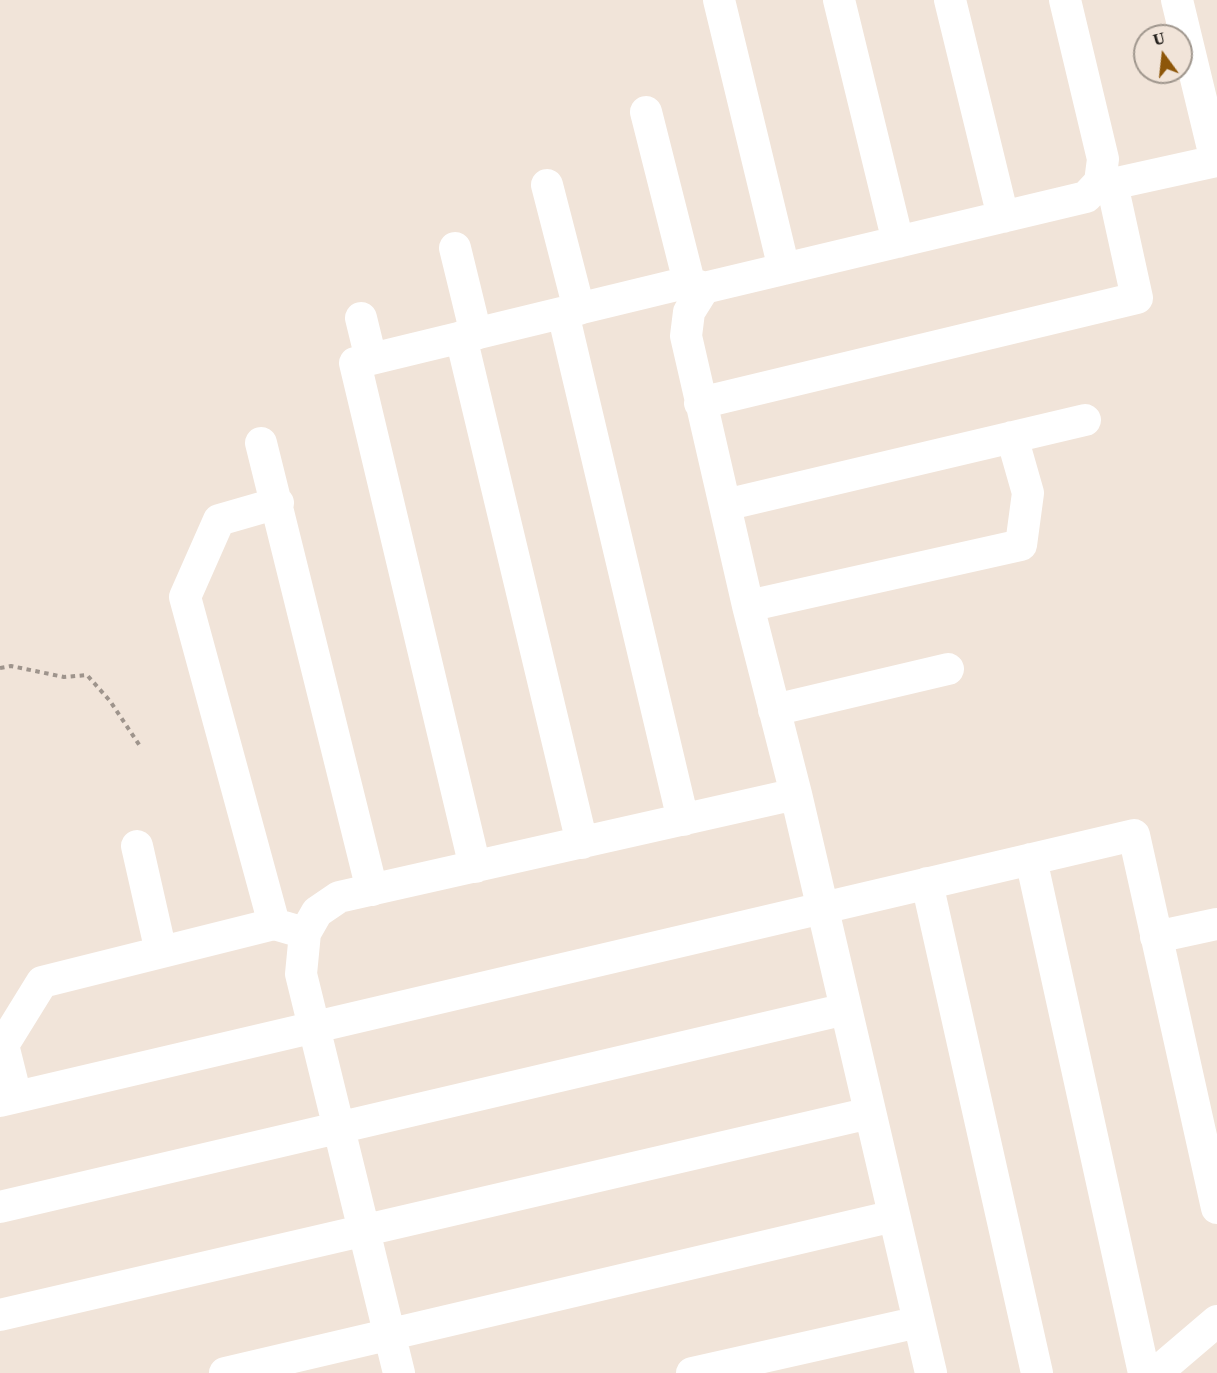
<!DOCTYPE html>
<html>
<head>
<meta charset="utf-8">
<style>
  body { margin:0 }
  #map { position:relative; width:1217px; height:1373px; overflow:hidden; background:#f1e4d9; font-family:"Source Serif 4",serif }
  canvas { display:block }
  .north { position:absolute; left:1133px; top:24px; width:60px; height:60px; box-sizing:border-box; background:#f1e4d9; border:2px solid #9f968d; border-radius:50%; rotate:345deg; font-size:16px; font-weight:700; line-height:24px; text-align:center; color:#24201c }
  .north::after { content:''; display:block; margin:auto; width:21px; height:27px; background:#8d5609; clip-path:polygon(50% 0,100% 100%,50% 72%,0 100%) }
</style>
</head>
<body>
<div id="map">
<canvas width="1217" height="1373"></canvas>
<div class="north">U</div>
</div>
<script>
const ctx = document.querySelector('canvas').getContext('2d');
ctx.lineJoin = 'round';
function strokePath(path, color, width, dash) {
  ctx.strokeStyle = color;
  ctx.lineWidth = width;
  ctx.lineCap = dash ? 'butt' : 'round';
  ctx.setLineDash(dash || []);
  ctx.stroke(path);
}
strokePath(new Path2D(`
  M0,668L11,666L64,677L87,675L110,701L140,746`), '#9e948c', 4, [4.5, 4.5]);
strokePath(new Path2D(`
  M719,0L784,269
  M839,0L898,242
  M950,0L1003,217
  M646,112L689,282L704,288
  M1112,184L1216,161L1177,0
  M547,185L579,309
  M455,248L476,334
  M563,313L683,820
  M361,318L371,359
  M461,337L582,843
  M700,403L1137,298L1112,184L1100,182
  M261,443L372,890
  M278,503L219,520L185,597L274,924L305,933
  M725,505L1085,420
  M748,606L1021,545L1028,493L1012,437
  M774,710L948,669
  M796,794L931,1373
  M137,846L161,952
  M1031,859L1144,1373
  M475,867L355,363L689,282
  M927,883L1037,1373
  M1156,937L1217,924
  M16,1097L3,1045L42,982L274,924
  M0,1101L1134,835L1217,1208
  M0,1207L846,1009
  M0,1315L870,1113
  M225,1373L894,1216
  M399,1373L301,974L305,933L317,912L339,897L796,794L748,606L686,336L689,312L704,288L1086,197L1100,182L1103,159L1065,0
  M692,1373L919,1322
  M1156,1373L1217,1321`), '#fff', 32);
</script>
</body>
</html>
